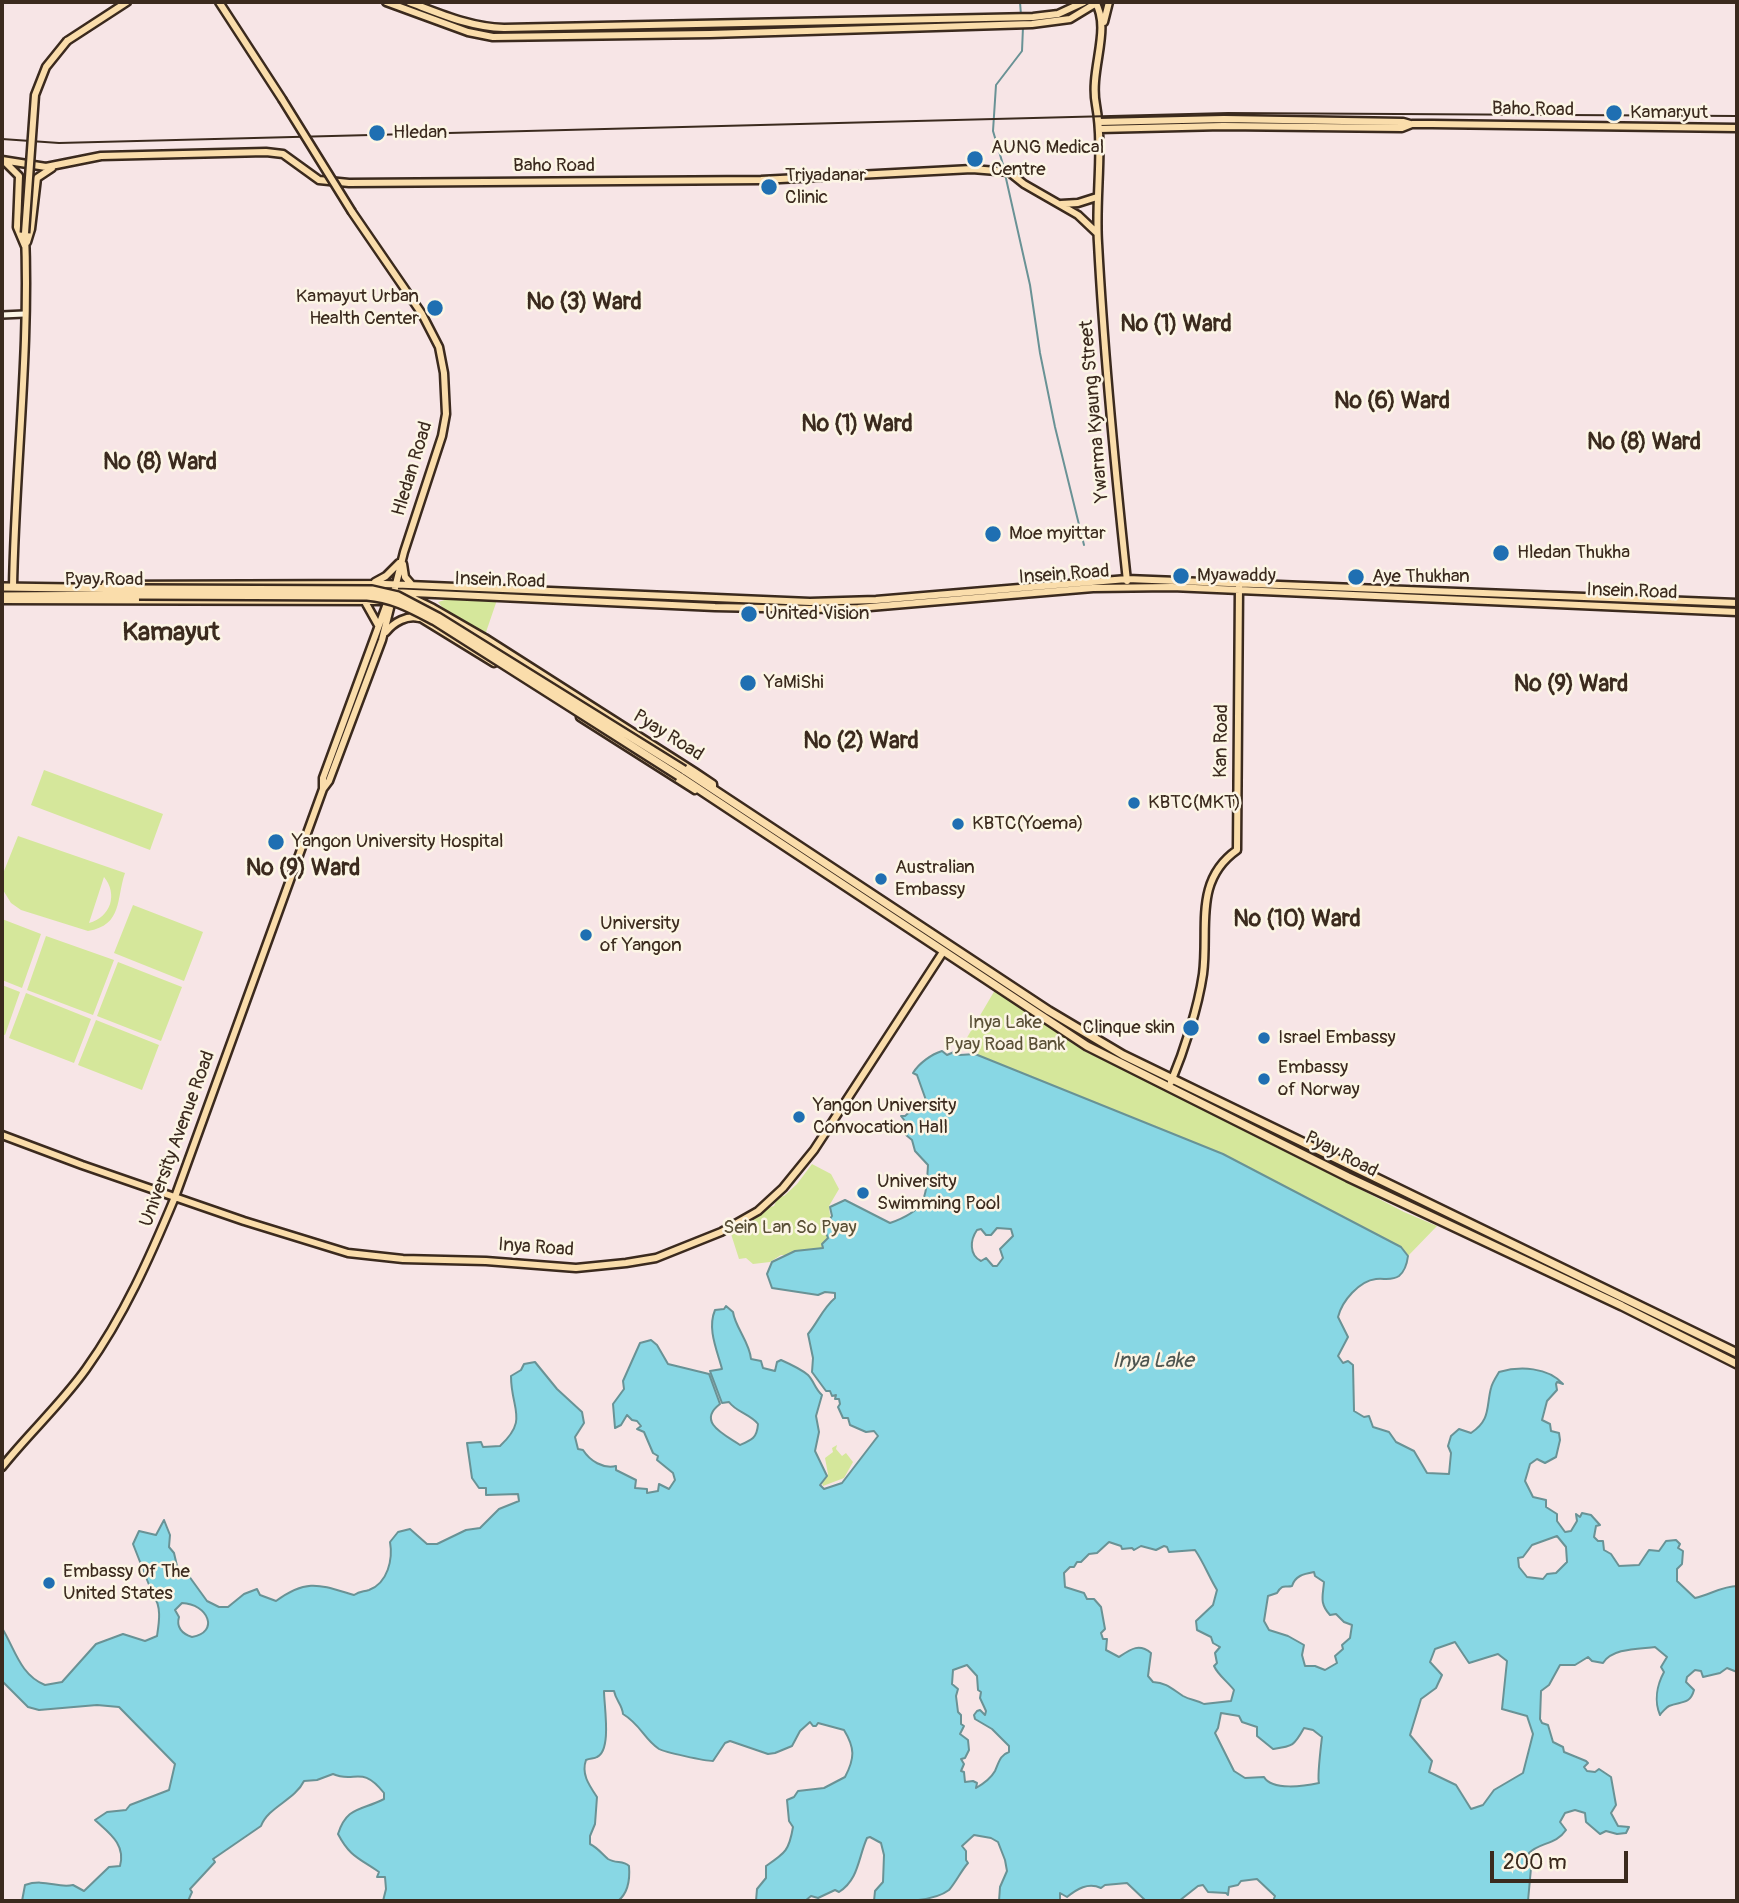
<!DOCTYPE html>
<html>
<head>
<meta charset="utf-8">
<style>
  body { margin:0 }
  #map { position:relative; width:1739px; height:1903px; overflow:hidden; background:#f7e5e6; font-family:Pangolin,sans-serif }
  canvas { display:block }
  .frame { position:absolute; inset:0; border:4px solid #3b2a1e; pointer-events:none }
  .scale { position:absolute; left:1490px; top:1851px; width:138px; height:32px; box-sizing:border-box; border:4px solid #3b2a1e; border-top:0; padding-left:9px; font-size:21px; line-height:24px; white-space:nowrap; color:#3b2a1e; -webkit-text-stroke:5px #fcf5e5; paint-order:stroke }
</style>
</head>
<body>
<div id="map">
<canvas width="1739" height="1903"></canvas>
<div class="frame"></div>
<div class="scale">200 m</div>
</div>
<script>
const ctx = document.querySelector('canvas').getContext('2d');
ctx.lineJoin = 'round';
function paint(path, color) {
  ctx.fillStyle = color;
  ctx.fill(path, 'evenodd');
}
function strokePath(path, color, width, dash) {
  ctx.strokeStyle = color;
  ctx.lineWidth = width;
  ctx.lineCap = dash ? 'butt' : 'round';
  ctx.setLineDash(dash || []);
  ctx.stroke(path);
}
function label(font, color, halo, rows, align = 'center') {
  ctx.font = font + ' Pangolin,sans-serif';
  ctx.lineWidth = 5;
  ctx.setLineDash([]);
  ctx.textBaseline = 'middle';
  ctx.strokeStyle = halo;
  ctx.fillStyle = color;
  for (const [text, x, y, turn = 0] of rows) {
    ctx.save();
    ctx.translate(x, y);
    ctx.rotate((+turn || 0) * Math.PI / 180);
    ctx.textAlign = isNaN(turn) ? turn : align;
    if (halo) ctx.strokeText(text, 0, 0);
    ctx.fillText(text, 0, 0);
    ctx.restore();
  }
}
paint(new Path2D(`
  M448,599L497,600L485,635L447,613L438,602Z
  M44,770L163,814L150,850L31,805Z
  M18,836L125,873C116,899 123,925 88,931L21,910L11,903L3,890L2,876ZM104,877C118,894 111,917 89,923Z
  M133,905L203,932L184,981L114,953Z
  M2,919L41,934L22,988L2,980Z
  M46,936L114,960L93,1015L27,990Z
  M118,962L182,987L161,1041L97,1016Z
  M2,985L20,992L5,1035L2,1034Z
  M995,990L1084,1051L1224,1118L1404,1212L1437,1226L1408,1256L1401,1247L1223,1154L975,1054L965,1041Z
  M26,993L91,1019L74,1063L9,1038Z
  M96,1020L159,1045L142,1090L78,1065Z
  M812,1164L831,1174L839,1189L829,1206L830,1216L834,1218L847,1264L796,1255H781L770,1262L753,1264L746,1258L739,1259L731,1234L735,1232L737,1223L756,1217L760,1210L774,1206L778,1197L784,1196L797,1184Z
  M837,1445L836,1449L842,1456L846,1453L853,1462L844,1478L823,1486L822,1483L828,1474L825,1458L833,1452L832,1448Z`), '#d5e79b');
const water = new Path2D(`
  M942,1051L947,1055L954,1052L960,1055L975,1054L1223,1154L1401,1247L1408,1256C1407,1264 1405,1271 1399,1276C1392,1281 1384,1278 1376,1279C1359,1281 1342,1301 1338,1317L1348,1337L1338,1356L1343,1363L1348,1361L1353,1365L1354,1411L1364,1417L1369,1416L1373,1427L1389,1432L1396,1442L1414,1451L1427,1473L1449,1474L1451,1453L1448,1446L1451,1436L1459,1429L1471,1433C1491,1420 1486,1407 1491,1388C1492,1383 1496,1377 1499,1372C1520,1366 1548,1367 1563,1384L1557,1382L1556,1384L1557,1390L1547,1401L1542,1420L1550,1424L1551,1431L1559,1433L1560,1440L1556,1457L1545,1463L1537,1459L1530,1464L1525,1481L1533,1497L1546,1500V1507L1557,1514V1521L1565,1532L1571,1531L1577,1521L1576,1514L1580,1517L1582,1513L1591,1515L1600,1525L1596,1526L1594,1537L1598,1541H1603L1604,1550L1611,1554L1619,1566L1639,1565L1649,1550L1659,1551L1666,1541L1676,1540L1680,1544L1678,1548L1683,1551L1682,1564L1677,1569V1581L1695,1598C1709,1595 1723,1586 1737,1586V1672L1727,1668L1720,1673L1703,1677L1701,1671L1695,1670L1687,1677L1686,1682L1694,1690C1690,1705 1681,1701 1669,1706C1667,1707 1661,1713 1660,1715C1654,1701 1657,1685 1664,1672L1661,1667L1667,1657L1655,1647C1639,1649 1612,1648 1603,1663L1592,1661L1588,1657L1575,1665H1560L1549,1685L1541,1691L1540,1719L1542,1723L1548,1725L1553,1742L1563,1747L1564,1752L1586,1761L1588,1763L1584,1767L1587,1771L1595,1772L1599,1769L1611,1777L1616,1805L1611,1813L1618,1826L1629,1827L1626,1833L1617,1834L1606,1831L1600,1834L1586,1822L1585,1813L1575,1810L1565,1813L1560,1822L1566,1830C1556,1845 1540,1842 1529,1853L1531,1868L1528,1901H1273L1275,1896L1257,1879L1241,1881L1238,1885L1229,1887L1228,1895L1226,1893L1208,1892L1203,1885L1198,1886L1179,1901H1146L1127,1883L1105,1885L1101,1888C1088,1882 1077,1889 1067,1897L1060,1893V1901H999L1000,1887L1007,1871L1005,1860L998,1842L991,1838L974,1835L962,1846L966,1851V1860L968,1863C961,1871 956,1882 949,1890C932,1903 897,1901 874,1901L875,1891L883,1882L884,1855L881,1843L870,1837L867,1838C858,1858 859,1879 839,1892L835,1890L818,1898L811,1896L805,1901H756L757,1889L766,1878V1866C785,1853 789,1851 793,1827L789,1821L787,1800L794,1797L798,1791L824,1788L845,1777C855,1758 855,1748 844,1730L818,1723L816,1726H813L810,1722L800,1731L792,1746L775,1753L768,1754L730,1741L725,1743L713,1761C705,1761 664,1752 659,1749C644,1739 641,1725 623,1714C622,1704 616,1701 614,1691H604C604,1706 612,1750 597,1757C594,1759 590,1758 586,1760C581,1774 589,1785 597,1797L595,1824L590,1836V1844C598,1848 602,1854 608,1859C616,1864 623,1860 629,1866C630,1878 628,1893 618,1901H383L386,1889L385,1877H377L379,1872C359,1858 350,1857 338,1834C347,1806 361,1811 384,1799V1793C361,1764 355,1784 333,1774L317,1780L304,1781C295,1800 268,1807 261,1826L213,1859L215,1862L190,1889L192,1892L188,1901H22L25,1885C45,1878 58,1889 73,1885L84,1891L109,1867L120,1866C126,1844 109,1833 95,1820L107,1812L126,1810L130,1805L169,1790L175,1764L119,1707L97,1705L39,1710L28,1707L2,1681V1628C15,1649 20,1675 45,1685L62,1682L96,1644L123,1634L145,1641L157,1636C159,1623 162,1606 153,1595L133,1544L139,1531L156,1535L164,1520L170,1535L169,1547L174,1553L177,1566L186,1572L207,1601L219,1607H228L244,1594L257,1589L260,1595L276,1601C307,1578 320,1585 354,1595C360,1591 363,1592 369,1590C388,1583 393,1559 390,1542L398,1532L410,1529L427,1544H437L466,1530L480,1528L499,1509L519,1501L518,1494L486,1495V1488H479L472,1478L467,1443L481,1442L483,1447L500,1446C529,1419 511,1410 511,1376L521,1370L524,1364L535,1362L557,1389L582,1412L584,1423L575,1437L578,1449L583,1450C590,1461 603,1469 616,1466V1470L636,1480L635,1488L647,1489V1493L658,1491L659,1484L669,1489L675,1480L673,1473L657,1460L658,1456L653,1453L644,1432L637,1429L641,1426L637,1421L632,1420L627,1415L621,1425L615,1428L613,1404L624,1389L623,1381L640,1343L651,1340L657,1345L668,1364L709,1374L720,1404C696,1422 725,1435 740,1445C752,1440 757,1438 758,1424C750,1414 736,1412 729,1402L722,1403L710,1371L722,1369C717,1350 707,1329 715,1310L724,1309L726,1306L733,1312C735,1327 750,1343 751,1359L761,1361L763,1368L775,1371L777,1362L781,1360C790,1364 801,1369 808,1375C814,1381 815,1389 822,1395L816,1416L819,1432L815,1451L827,1476L820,1485L824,1489L842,1483L878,1436L874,1431L866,1432L850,1425L848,1418H843L838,1407L840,1404L839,1399H835L836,1395L832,1396L830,1391H826L812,1372L813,1358L808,1334C818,1322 823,1308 835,1298V1293L825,1292L818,1295L772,1288L767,1274L772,1262L795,1251L823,1248L822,1244L828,1238L824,1228L832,1216L830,1207L845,1200L890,1223C926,1210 926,1200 928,1165L915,1151L912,1140L906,1135L908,1125L901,1116H905L913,1109H923L927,1103L917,1075L913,1073C919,1063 932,1054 942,1051ZM997,1228L1011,1229L1013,1236L1000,1249L1003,1258L997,1266H993L986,1258L981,1261C969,1255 970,1240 977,1230L981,1229L986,1235H991ZM1557,1536L1566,1547L1567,1562L1556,1573L1547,1574L1543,1579L1527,1577L1519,1567L1518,1558L1523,1557L1532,1545ZM1109,1542L1121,1546L1122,1549L1132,1548L1134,1550L1141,1546L1156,1550L1164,1546L1167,1547L1169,1552L1195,1550C1204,1563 1209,1577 1217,1590L1213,1605L1196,1621L1197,1630L1211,1637L1213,1643L1220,1647L1215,1653L1217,1663L1214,1666C1218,1675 1227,1681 1234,1690L1231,1701L1204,1704C1197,1700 1190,1700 1183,1696C1172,1689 1167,1683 1153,1682L1148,1676L1151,1653C1139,1643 1131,1649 1119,1657L1106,1650L1107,1639H1103L1101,1633L1105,1629L1101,1607L1094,1599H1087L1084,1593L1065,1587L1064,1573L1070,1567H1074L1077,1562H1081L1089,1554L1097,1553ZM1314,1572L1315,1576L1324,1582C1323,1596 1319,1603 1330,1615L1336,1614L1344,1622L1352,1625L1350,1638L1342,1645L1343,1649L1335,1656L1337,1663L1325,1670L1315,1666H1305L1302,1655L1304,1645L1288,1636L1269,1630L1264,1621L1268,1596L1277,1593C1283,1583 1285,1588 1292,1586C1295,1576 1303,1574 1314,1572ZM182,1603C208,1604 220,1632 192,1637C182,1634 176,1627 179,1617L175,1610ZM1455,1642L1469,1663L1498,1654L1507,1661L1502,1709L1527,1716L1533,1734L1523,1773L1494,1790L1483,1805L1471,1809L1456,1785L1429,1772L1432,1761L1410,1735L1421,1699L1436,1688L1442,1675L1430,1662L1435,1649ZM967,1665L977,1676L978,1690L981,1692L980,1698L986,1711L985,1715L980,1710L977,1711L974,1715L975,1719L992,1729L1009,1746V1752C1000,1755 999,1762 995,1771C991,1778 983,1784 976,1788L977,1783L973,1781L965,1782L964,1772L961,1771L964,1764L961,1759L965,1758L969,1750L968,1740L960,1734L964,1726L961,1724V1715L958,1712L956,1696L958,1689L952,1684L953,1670ZM1221,1713L1239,1716L1242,1722L1257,1727V1736L1273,1749C1293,1746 1294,1746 1304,1728L1313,1730L1322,1737C1321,1746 1317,1777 1319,1783C1305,1786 1272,1791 1264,1777L1245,1778L1234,1771L1215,1733L1218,1728Z`);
paint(water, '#88d7e4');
strokePath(water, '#699295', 2);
strokePath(new Path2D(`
  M1020,2L1021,15
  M1004,168L993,131L996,85L1022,51L1023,27
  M1005,174L1030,285L1040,353L1055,427L1084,545`), '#699295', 2);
const minor = new Path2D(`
  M2,315L24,314`);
const major = new Path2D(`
  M219,2L282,99
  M386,2L468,32L493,37L710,34L1032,24L1070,19L1098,2
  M409,2C441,14 470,27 504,28L1033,17L1058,14L1084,2
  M1095,2C1112,29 1089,70 1096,105C1104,150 1095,197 1098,243C1104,356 1115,469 1127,581
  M1104,22L1109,2
  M67,41L127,2
  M1099,122L1224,119L1403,122L1410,124
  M1099,129L1223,126L1402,128L1412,124H1432L1737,128
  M2,160L46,167L101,156L266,152L283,154L319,180L349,183L761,180L972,169L1009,172L1024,184L1078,215L1097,233
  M6,163L19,176L17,227L25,246
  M1061,204L1078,203L1097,197
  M27,242L31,229L37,178L52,168
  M403,564L405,577L412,585
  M375,582L386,576L399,563
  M105,585L385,584L810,602L876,600L1127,579L1737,603
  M13,587C15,469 30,351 25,233
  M392,592L715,607L811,609L858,608L1093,588L1172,587L1737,612
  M408,596L433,608L485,638L695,772L713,784V788
  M2,600L381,601
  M364,600L378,625
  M411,612L494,663
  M386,632C394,622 407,615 419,618
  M580,717L695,790
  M323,789V778L389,598
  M1171,1082C1184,1051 1198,1008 1203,974C1209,928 1193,881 1237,850L1239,587
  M2,1135L82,1165L244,1221L348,1253L403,1259L486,1261L576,1268L626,1263L656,1258L721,1232L758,1211L783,1188L814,1150L943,952
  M2,1467C29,1433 61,1404 86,1369C124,1316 150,1257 175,1197L323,789L329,781L382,640L404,552L442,436L446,414L444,373L439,347L422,314L352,212`);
const highway = new Path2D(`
  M2,587L140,589
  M2,596L139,595
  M684,770L1049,1011L1123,1055L1737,1353
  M679,776L1087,1046L1348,1177L1622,1306L1737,1364`);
strokePath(minor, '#3b2a1e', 10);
strokePath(major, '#3b2a1e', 11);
strokePath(highway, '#3b2a1e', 12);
strokePath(minor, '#fcf5e5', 5);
strokePath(major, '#faddab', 6);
strokePath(highway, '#faddab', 7);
strokePath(new Path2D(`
  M2,139L59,143L1228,113L1737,116`), '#3b2a1e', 2);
const majorBridge = new Path2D(`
  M282,99L352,212
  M25,233L35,95L46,67L67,41`);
const highwayBridge = new Path2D(`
  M140,589L372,590L398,596L438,617L684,770
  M139,595L367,596C393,598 412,609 435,621L679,776`);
strokePath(majorBridge, '#3b2a1e', 11, []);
strokePath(highwayBridge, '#3b2a1e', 12, []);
strokePath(majorBridge, '#faddab', 6);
strokePath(highwayBridge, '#faddab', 7);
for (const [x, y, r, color] of [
  [1614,113,9,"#1f6fb2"],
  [377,133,9,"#1f6fb2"],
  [975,159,9,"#1f6fb2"],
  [769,187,9,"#1f6fb2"],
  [435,308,9,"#1f6fb2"],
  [993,534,9,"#1f6fb2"],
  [1501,553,9,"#1f6fb2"],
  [1181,576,9,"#1f6fb2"],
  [1356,577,9,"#1f6fb2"],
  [749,614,9,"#1f6fb2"],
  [748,683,9,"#1f6fb2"],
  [1134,803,7,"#1f6fb2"],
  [958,824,7,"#1f6fb2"],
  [276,842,9,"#1f6fb2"],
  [881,879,7,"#1f6fb2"],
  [586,935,7,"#1f6fb2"],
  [1191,1028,9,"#1f6fb2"],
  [1264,1038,7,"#1f6fb2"],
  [1264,1079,7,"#1f6fb2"],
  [799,1117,7,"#1f6fb2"],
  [863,1193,7,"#1f6fb2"],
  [49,1583,7,"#1f6fb2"]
]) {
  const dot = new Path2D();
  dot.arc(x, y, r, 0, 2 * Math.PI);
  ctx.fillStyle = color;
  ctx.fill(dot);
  strokePath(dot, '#fcf5e5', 2.5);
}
label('19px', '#3b2a1e', '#fcf5e5', [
  ["Baho Road",1533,110,1],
  ["Baho Road",554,166],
  ["Ywarma Kyaung Street",1095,411,-95],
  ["Hledan Road",413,469,-73],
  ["Insein Road",1064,575,-4],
  ["Pyay Road",104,580],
  ["Insein Road",500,581,2],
  ["Insein Road",1632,592,2],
  ["Pyay Road",668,736,32],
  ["Kan Road",1222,741,-89],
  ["University Avenue Road",178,1139,-70],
  ["Pyay Road",1341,1155,27],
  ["Inya Road",536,1248,4]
]);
label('19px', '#3b2a1e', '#fcf5e5', [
  ["Kamaryut",1630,113],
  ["Hledan",393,133],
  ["AUNG Medical",991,148],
  ["Centre",991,170],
  ["Triyadanar",785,176],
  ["Clinic",785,198],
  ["Kamayut Urban",419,297,"right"],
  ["Health Center",419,319,"right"],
  ["Moe myittar",1009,534],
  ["Hledan Thukha",1517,553],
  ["Myawaddy",1197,576],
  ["Aye Thukhan",1372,577],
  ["United Vision",765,614],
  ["YaMiShi",764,683],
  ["KBTC(MKT)",1148,803],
  ["KBTC(Yoema)",972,824],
  ["Yangon University Hospital",292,842],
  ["Australian",895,868],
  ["Embassy",895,890],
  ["University",600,924],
  ["of Yangon",600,946],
  ["Clinque skin",1175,1028,"right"],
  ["Israel Embassy",1278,1038],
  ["Embassy",1278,1068],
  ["of Norway",1278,1090],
  ["Yangon University",813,1106],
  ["Convocation Hall",813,1128],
  ["University",877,1182],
  ["Swimming Pool",877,1204],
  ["Embassy Of The",63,1572],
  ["United States",63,1594]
], 'left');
label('19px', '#5a5037', '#fcf5e5', [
  ["Inya Lake",1005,1023],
  ["Pyay Road Bank",1005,1045],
  ["Sein Lan So Pyay",790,1228]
]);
label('italic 21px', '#4e5550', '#fcf5e5', [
  ["Inya Lake",1153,1362]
]);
label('bold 23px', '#3b2a1e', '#fcf5e5', [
  ["No (3) Ward",584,303],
  ["No (1) Ward",1176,325],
  ["No (6) Ward",1392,402],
  ["No (1) Ward",857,425],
  ["No (8) Ward",1644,443],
  ["No (8) Ward",160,463],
  ["No (9) Ward",1571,685],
  ["No (2) Ward",861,742],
  ["No (9) Ward",303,869],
  ["No (10) Ward",1297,920]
]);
label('bold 26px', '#3b2a1e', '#fcf5e5', [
  ["Kamayut",171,633]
]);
</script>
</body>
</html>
